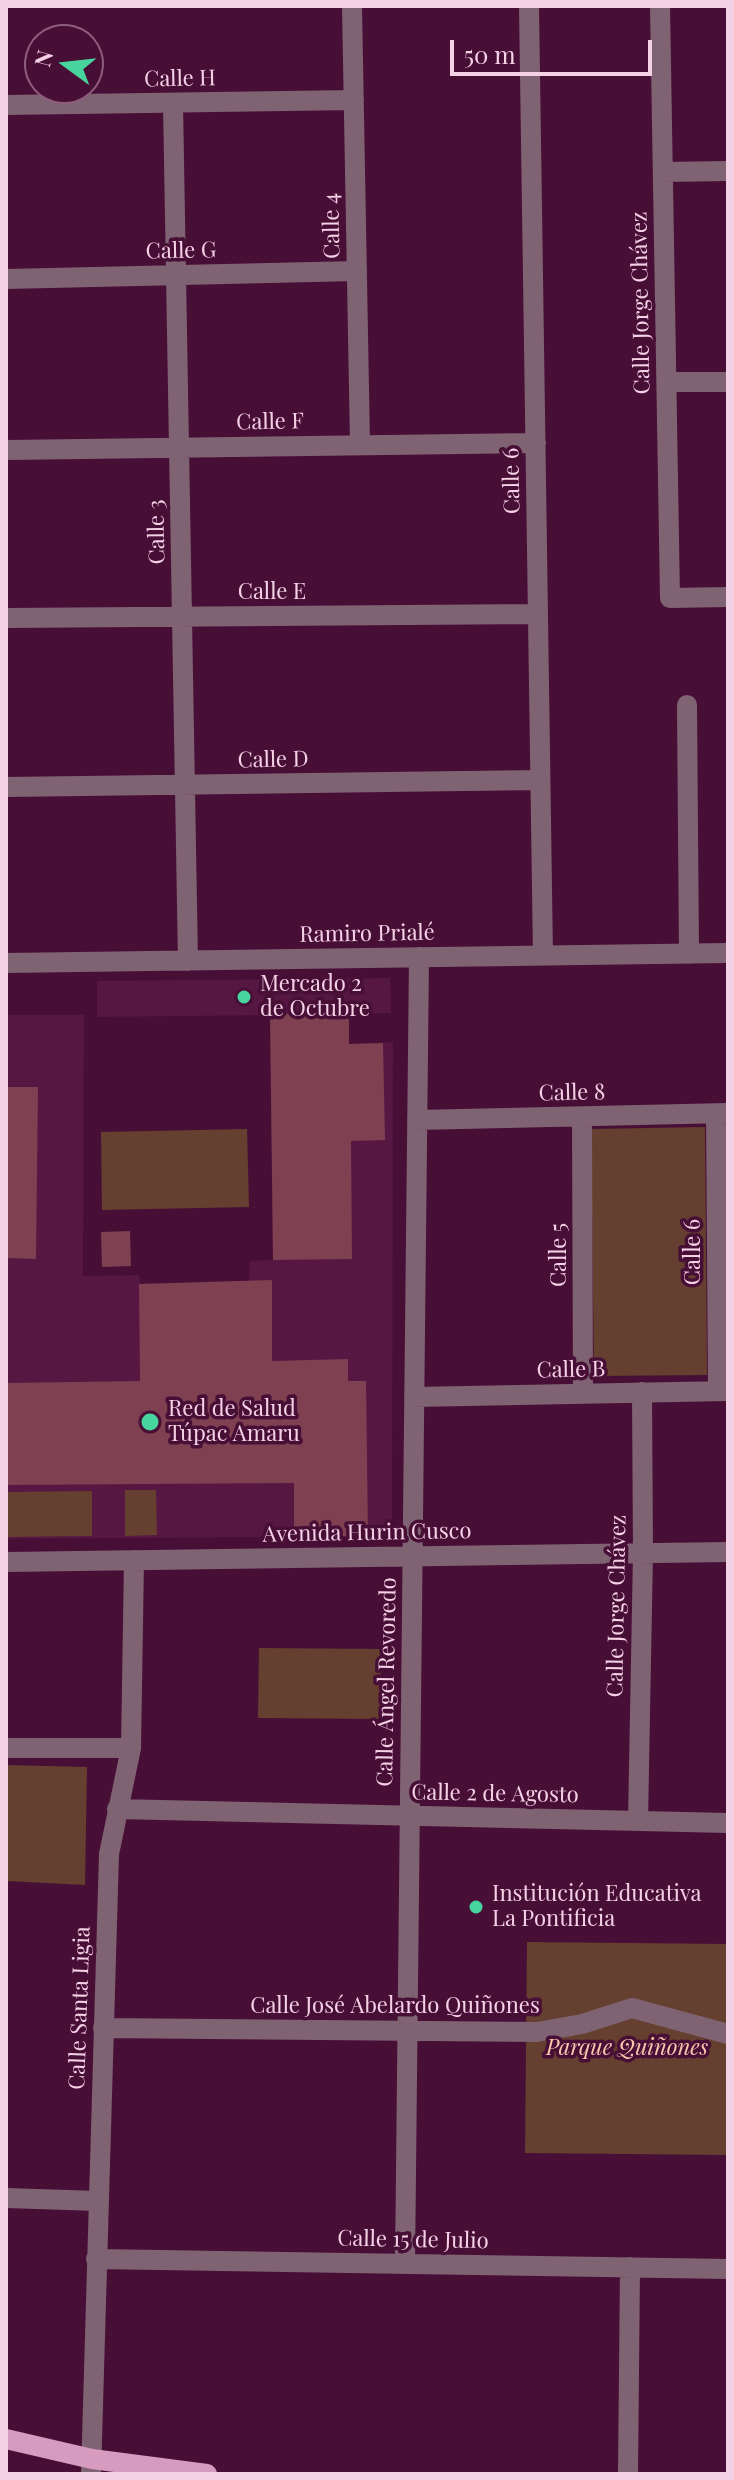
<!DOCTYPE html>
<html>
<head>
<meta charset="utf-8">
<style>
  body { margin:0 }
  #map { position:relative; width:734px; height:2480px; overflow:hidden; background:#480f36; font-family:"Playfair Display",serif }
  canvas { display:block }
  .frame { position:absolute; inset:0; border:8px solid #f5d1e5; pointer-events:none }
  .north { position:absolute; left:24px; top:24px; width:80px; height:80px; box-sizing:border-box; background:#480f36; border:2px solid #8d5d7c; border-radius:50%; rotate:285deg; font-size:22px; font-weight:700; line-height:32px; text-align:center; color:#f5d1e5 }
  .north::after { content:''; display:block; margin:auto; width:28px; height:36px; background:#48d49d; clip-path:polygon(50% 0,100% 100%,50% 72%,0 100%) }
  .scale { position:absolute; left:450px; top:40px; width:202px; height:36px; box-sizing:border-box; border:4px solid #f5d1e5; border-top:0; padding-left:10px; font-size:24px; line-height:28px; white-space:nowrap; color:#f5d1e5; -webkit-text-stroke:6px #480f36; paint-order:stroke }
</style>
</head>
<body>
<div id="map">
<canvas width="734" height="2480"></canvas>
<div class="frame"></div>
<div class="north">N</div>
<div class="scale">50 m</div>
</div>
<script>
const ctx = document.querySelector('canvas').getContext('2d');
ctx.lineJoin = 'round';
function paint(path, color) {
  ctx.fillStyle = color;
  ctx.fill(path, 'evenodd');
}
function strokePath(path, color, width, dash) {
  ctx.strokeStyle = color;
  ctx.lineWidth = width;
  ctx.lineCap = dash ? 'butt' : 'round';
  ctx.setLineDash(dash || []);
  ctx.stroke(path);
}
function label(font, color, halo, rows, align = 'center') {
  ctx.font = font + ' "Playfair Display",serif';
  ctx.lineWidth = 7;
  ctx.setLineDash([]);
  ctx.textBaseline = 'middle';
  ctx.strokeStyle = halo;
  ctx.fillStyle = color;
  for (const [text, x, y, turn = 0] of rows) {
    ctx.save();
    ctx.translate(x, y);
    ctx.rotate((+turn || 0) * Math.PI / 180);
    ctx.textAlign = isNaN(turn) ? turn : align;
    if (halo) ctx.strokeText(text, 0, 0);
    ctx.fillText(text, 0, 0);
    ctx.restore();
  }
}
paint(new Path2D(`
  M390,978L391,1013L349,1014V1044L393,1042L392,1536L6,1539V1015H84L83,1276L139,1275L140,1284L249,1281L250,1261L273,1260L270,1015L97,1017V981Z`), '#561742');
paint(new Path2D(`
  M705,1127L707,1375L594,1376L591,1129Z
  M247,1129L249,1207L102,1210L101,1132Z
  M125,1490H156L157,1535L125,1536Z
  M92,1491V1536L6,1537V1492Z
  M259,1648L381,1649L380,1719L258,1718Z
  M6,1765L87,1767L85,1885L6,1881Z
  M527,1942L728,1944V2155L525,2153Z`), '#653f2f');
paint(new Path2D(`
  M349,1013V1044L383,1043L385,1140L351,1141L352,1259L273,1260L270,1014Z
  M6,1087H38L36,1259L6,1258Z
  M130,1231L131,1266L102,1267L101,1232Z
  M272,1280V1361L348,1359V1381H366L368,1536L294,1537V1483L6,1485V1383L140,1381L139,1284Z`), '#7f4052');
strokePath(new Path2D(`
  M352,6L360,444
  M529,6L543,956
  M660,6L670,598L728,597
  M173,103L188,961
  M6,105L354,100
  M663,172L728,171
  M6,279L357,271
  M667,382H728
  M6,450L536,443
  M6,618L538,614
  M687,705L689,954
  M6,787L540,780
  M6,963L728,953
  M716,1114L718,1391
  M582,1117L583,1394
  M417,1120L728,1113
  M414,1397L728,1391
  M6,1562L728,1552
  M6,1748H131
  M117,1809L728,1823
  M638,1821L643,1553L642,1392
  M103,2028L537,2032L582,2024L632,2008L728,2034
  M6,2198L98,2201
  M96,2259L728,2269
  M405,2263L419,957
  M91,2474L109,1854L131,1748L134,1560
  M628,2474L630,2267`), '#7f6373', 20);
strokePath(new Path2D(`
  M6,2439L92,2459L207,2474`), '#d69bbe', 20);
for (const [x, y, r, color] of [
  [244,997,8,"#48d49d"],
  [150,1422,10,"#48d49d"],
  [476,1907,8,"#48d49d"]
]) {
  const dot = new Path2D();
  dot.arc(x, y, r, 0, 2 * Math.PI);
  ctx.fillStyle = color;
  ctx.fill(dot);
  strokePath(dot, '#480f36', 3);
}
label('22px', '#f5d1e5', '#480f36', [
  ["Calle H",180,79,-1],
  ["Calle 4",332,226,-91],
  ["Calle G",181,251,-1],
  ["Calle Jorge Chávez",641,303,-91],
  ["Calle F",270,422,-1],
  ["Calle 6",512,481,-91],
  ["Calle 3",157,532,-91],
  ["Calle E",272,592],
  ["Calle D",273,760,-1],
  ["Ramiro Prialé",367,934,-1],
  ["Calle 8",572,1093,-1],
  ["Calle 6",693,1252,-90],
  ["Calle 5",559,1255,-90],
  ["Calle B",571,1370,-1],
  ["Avenida Hurin Cusco",367,1533,-1],
  ["Calle Jorge Chávez",617,1606,-89],
  ["Calle Ángel Revoredo",387,1682,-89],
  ["Calle 2 de Agosto",495,1794,1],
  ["Calle José Abelardo Quiñones",395,2006],
  ["Calle Santa Ligia",80,2008,-88],
  ["Calle 15 de Julio",413,2240,1]
]);
label('22px', '#f5d1e5', '#480f36', [
  ["Mercado 2",260,984],
  ["de Octubre",260,1009],
  ["Red de Salud",168,1409],
  ["Túpac Amaru",168,1434],
  ["Institución Educativa",492,1894],
  ["La Pontificia",492,1919]
], 'left');
label('italic 22px', '#fec6af', '#480f36', [
  ["Parque Quiñones",627,2048]
]);
</script>
</body>
</html>
